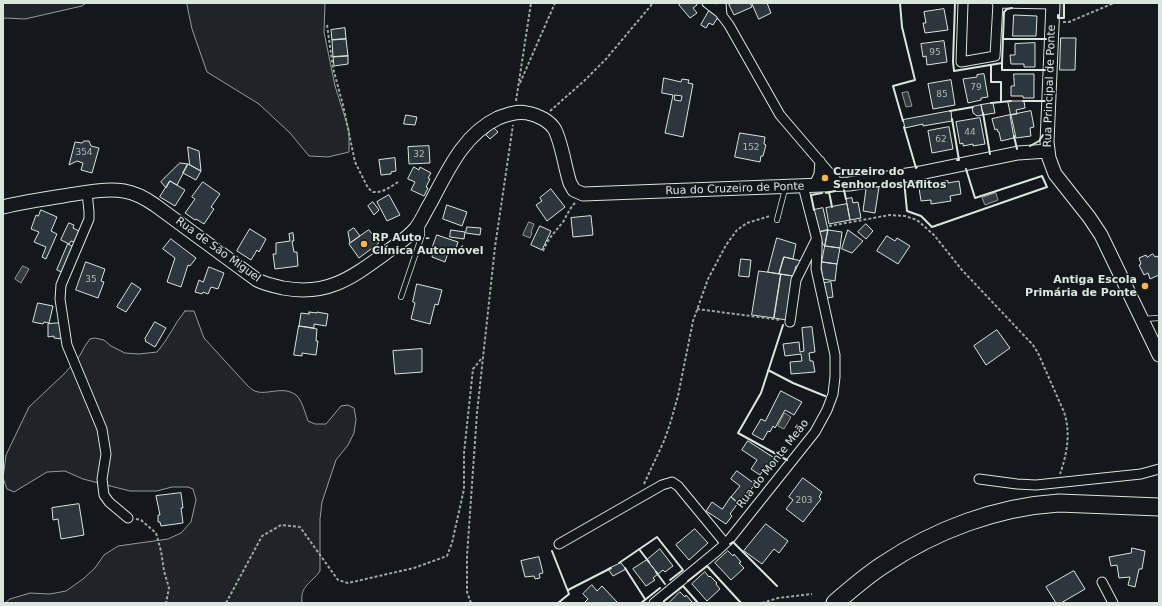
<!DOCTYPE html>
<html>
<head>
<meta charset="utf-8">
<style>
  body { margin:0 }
  #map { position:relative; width:1162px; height:606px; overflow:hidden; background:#14181c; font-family:"DejaVu Sans",sans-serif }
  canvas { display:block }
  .frame { position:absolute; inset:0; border:4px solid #d8e6dc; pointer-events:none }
</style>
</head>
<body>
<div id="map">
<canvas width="1162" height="606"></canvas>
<div class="frame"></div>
</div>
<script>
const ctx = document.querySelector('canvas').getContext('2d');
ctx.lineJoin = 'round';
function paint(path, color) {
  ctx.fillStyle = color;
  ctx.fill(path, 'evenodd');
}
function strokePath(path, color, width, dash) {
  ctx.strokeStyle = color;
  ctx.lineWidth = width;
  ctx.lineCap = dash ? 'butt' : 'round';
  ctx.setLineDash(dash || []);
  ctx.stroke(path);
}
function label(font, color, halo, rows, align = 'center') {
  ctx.font = font + ' "DejaVu Sans",sans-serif';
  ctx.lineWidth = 3;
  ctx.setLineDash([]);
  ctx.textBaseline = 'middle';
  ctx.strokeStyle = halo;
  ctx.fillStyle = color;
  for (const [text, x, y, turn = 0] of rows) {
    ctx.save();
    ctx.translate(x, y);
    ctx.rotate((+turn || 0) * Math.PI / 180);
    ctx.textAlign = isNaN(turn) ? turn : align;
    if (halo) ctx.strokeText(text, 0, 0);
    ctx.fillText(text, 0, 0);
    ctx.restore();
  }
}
const green = new Path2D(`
  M3,3H86L82,6L25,19L3,18Z
  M187,3H325L324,32L335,86L349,130V152L328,157L309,156L290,133L259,104L207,72L192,29Z
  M185,311H194L204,338L247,385C249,387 252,390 255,391C266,396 283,385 296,395C302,400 305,413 308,421L315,424H326L341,406L348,405L354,408L356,419L354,433L348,445L336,460L322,502L320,519V571C311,584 300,585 302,603H5L10,599L30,593L50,594L66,591L83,579L95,568L104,555L118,546L168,539L181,533L191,522L196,500L193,489L188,487H172L157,491H130L83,479L65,471L47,472L14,492L7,489L3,478L6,455L29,407L65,373L79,357L85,346L90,339L95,338L104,340L111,346L125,353L139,354L157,352C168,340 174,324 185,311Z`);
paint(green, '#202428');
strokePath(green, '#939e99', 1);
const water = new Path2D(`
  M1058,3H1064V18H1058Z
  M908,92L912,106L906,107L902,93Z
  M996,193L998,200L985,205L982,198Z
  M529,222L534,224L531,232L532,233L530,238L523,235Z
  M23,266L29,269L21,283L15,279Z
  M785,413L791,417L784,429L778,426Z`);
paint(water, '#363b3e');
strokePath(water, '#939e99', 1);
const building = new Path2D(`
  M681,3H696L697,5L693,8L697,13L690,18L679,5Z
  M732,3H750L752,7L734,15L729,5Z
  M752,3H767L771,13L759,19Z
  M944,9L948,30L925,33L923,23H926L924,12Z
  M709,11L718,17L713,25L709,23L706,28L701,25Z
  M1014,15L1037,16L1036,36H1013Z
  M345,28L346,39L332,40L331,30Z
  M1061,38H1076L1075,70H1060Z
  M346,39L348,56L333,57L332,40Z
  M944,41L947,62L927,65L926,56L923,57L921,44Z
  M1035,43V67H1024V64H1011L1010,55H1015V44Z
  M348,56V64L334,66L333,57Z
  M984,74L988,97L981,98V100L968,103L963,79L977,77V75Z
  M1014,74H1034V98H1023V96H1011V86H1014Z
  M664,78L681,82L682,79L689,80L688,83L693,84L683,137L665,133L673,95L662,93ZM675,95L682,96L681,101L675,100Z
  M951,80L955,105L933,109L928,84Z
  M1008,101H1024L1025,108L1016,110L1017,114L1011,115Z
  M993,103L995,113L983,115L981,105Z
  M981,105L983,115L977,116L973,113L972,107Z
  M951,111L952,121L923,126V124L905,128L903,120Z
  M1031,111L1034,127L1030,128L1031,136L1016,138L1011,115Z
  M406,115L417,117L415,125L404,124Z
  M1010,115L1014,138L1001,141L999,132H998L997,129L995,130L992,119Z
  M980,118L985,144L973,146V144L963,146V143L960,144L956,122Z
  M949,127L953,149L932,153L928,131Z
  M494,128L498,132L490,139L486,135Z
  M740,133L765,137L764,144L766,145L763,156H761L760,162L735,157Z
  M84,141H89L91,146L99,148L92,173L81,170L83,163L77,161L69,165L75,142L82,143Z
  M429,146L430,163L409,164L408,147Z
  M188,147L199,151L201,171L190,165Z
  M395,158L396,171L391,172V174L381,175L379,160Z
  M180,163L188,164L177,185L170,181L166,188L161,182Z
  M188,164L201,171L196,180L183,173Z
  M414,167L419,170L420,167L431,173L428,178L430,179L426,187L428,188L424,196L411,190L415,182L408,179Z
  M170,181L185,190L175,206L160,197Z
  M948,181V183L959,181L961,194L950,196L951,201L931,204V200L921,201L919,188L941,184V182Z
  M203,182L220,194L211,207L214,209L204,224L196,219L195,220L185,213L195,199L192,197Z
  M879,187L875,213L863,211L866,189Z
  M551,189L565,207L547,221L536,205L542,201L540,198Z
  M389,195L400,215L387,221L377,202Z
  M852,198L853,203L858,202L861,218L850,220L846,199Z
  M373,202L379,210L374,215L368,206Z
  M847,204L850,220L829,224L826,208Z
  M447,205L467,212L462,226L443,219Z
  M823,208L828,230L819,232L814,210Z
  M41,210L57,217L51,231L57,234L46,259L42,257L46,247L34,242L39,232L31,229L36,215L38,216Z
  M591,216L593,235L573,237L571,218Z
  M69,223L74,225L73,228L81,232L76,243L71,241L69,244L61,240Z
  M866,224L873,231L866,239L858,232Z
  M540,226L551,231L542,250L531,245Z
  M467,227L481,228L480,235L466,233Z
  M354,228L360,236L350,243L348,232Z
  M250,229L266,239L259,252L257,250L251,260L237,251Z
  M369,230L379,243L359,258L349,244Z
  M451,230L465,232L464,239L450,237Z
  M828,230L825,245H823L819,232Z
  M828,230L842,232L840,248L825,246Z
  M848,230L863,241L852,253L842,249Z
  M293,233L294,241H292L294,252H297L298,266L275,269L273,254H276V243L290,241L289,234Z
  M437,235L458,242L454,255L448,253L445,262L432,257L434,249H432Z
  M887,236L895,241L897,238L910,246L898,264L877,251Z
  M777,238L796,244L793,259L784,257L779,274L768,272Z
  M171,239L196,258L190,266L188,265L181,287L167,282L175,258L163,249Z
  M68,244L74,247L64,273L57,270Z
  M825,246L840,248L837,264L822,262Z
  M1153,254L1155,257L1157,256L1159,259V275L1150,279L1148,273L1144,275L1139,265L1141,264L1139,258L1146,255L1147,257Z
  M784,257L802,261L800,266H796L793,276L779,274Z
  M741,259L751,260L749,277L739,276Z
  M86,262L105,269L101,281L104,282L98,298L76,290Z
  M822,262L837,264L835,281L823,279L821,266Z
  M209,267L224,273L218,289L211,287L208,294L203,292L202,294L195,292L199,280L203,282Z
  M759,271L781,274L774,318L752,315Z
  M781,274L793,276L787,320L774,318Z
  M831,282L833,297L827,298L824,283Z
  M132,283L141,289L126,312L117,307Z
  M417,284L442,290L438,305L435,304L430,324L411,319L415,303L413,302Z
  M38,303L53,306L49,323L44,322L43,324L33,322Z
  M309,312L317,313V312L328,314L326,326L314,324V328L299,326L301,313L309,314Z
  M155,322L166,328L155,347L145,341L146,340L145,339Z
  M62,323L63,339L54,338V336L48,337V324Z
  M299,326L317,329L316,341H318L316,355L302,353V356L294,355Z
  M812,327L815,352L809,353L810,361H813L815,372L791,374L790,362L802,361L801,354L785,356L783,344L799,342L800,352L804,351L802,328Z
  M997,330L1010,348L986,365L974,346Z
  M422,349V372L395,374L393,351Z
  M781,391L802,402L794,415L785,410L775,428L773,426L770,432L768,431L763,440L752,434L761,419L765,421Z
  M748,441L776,459L769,470L765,467L760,475L751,469L757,460L742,450Z
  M737,471L755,484L749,492L747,491L738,503L731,497L740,486L731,479Z
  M803,478L822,492L819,497L821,499L803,522L786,509L793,500L789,497Z
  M181,493L183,508H181L183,523L161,526L160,522H158V515H160L156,496Z
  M731,497L738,503L730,514L732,516L726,524L706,511L712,502L722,509Z
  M79,504L84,535L61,539L58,519L53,520L52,508Z
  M766,524L788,541L779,553L774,549L762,564L744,551Z
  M695,529L708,543L689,560L676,545Z
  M1132,548L1145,551L1142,569H1139L1135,587L1128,585L1130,577L1119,578L1117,565L1111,566L1109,557L1131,553Z
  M660,549L673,566L665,572L663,570L658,574L647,560Z
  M728,551L733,556L734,554L741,562L739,563L744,568L731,580L715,563Z
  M539,557L543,573L539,574L540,578L535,579L534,576L525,577L521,561Z
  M647,560L658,574L653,578L655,580L646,586L633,569Z
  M621,563L626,569L613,576L608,569Z
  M1074,571L1085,589L1061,603H1056L1046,587Z
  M705,572L709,577L710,576L717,583L716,584L720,589L707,601L692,584Z
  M592,585L597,591L602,586L618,603H584L588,599L583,594Z
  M680,592L685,597L686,595L693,603H669Z`);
paint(building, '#2c363c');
strokePath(building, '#d8e6dc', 1);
const lane = new Path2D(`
  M777,220L785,189
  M401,297L422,235V226
  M1143,319L1159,318`);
const street = new Path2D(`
  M707,3L720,13L729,25L780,115L839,184
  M721,3L722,16
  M963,3L961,62L995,56L998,3
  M997,3L1053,4
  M814,185L819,174L820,161
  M87,192L89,212V219L61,285L60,299L67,345L102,429L106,454L102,479L104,495L109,502L128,518
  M790,322L796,280L816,240
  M979,479L1017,484L1036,485L1141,474L1159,469
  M559,544L662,485L672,482L678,486L725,543
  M1102,582L1113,603
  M654,603L717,551L729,540L815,432L827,410L833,394L835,377V355L816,269L817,250V240L803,186`);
const secondary = new Path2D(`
  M1053,3L1047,142L1049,158L1055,174L1089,217L1101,235L1159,355
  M3,207C23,202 43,199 63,196C83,193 104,188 124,191C136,193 145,198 155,205L257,280C265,284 274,286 283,288C326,296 350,279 383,255C394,246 407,239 416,228C422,220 426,210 431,202C448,170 464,134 498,118C508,114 517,111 527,113C538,115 550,121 555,130C562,144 565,168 570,183L574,190L583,194L849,184L920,173L1018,153L1048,151`);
const highway = new Path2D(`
  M835,603C850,590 866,576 883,565C935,530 996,507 1059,503L1159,507`);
strokePath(lane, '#d8e6dc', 6);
strokePath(street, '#d8e6dc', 11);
strokePath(secondary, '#d8e6dc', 15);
strokePath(highway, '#d8e6dc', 19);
strokePath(new Path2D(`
  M1063,22H1069L1114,3
  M327,25L333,68L343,105L355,162L368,188L373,192C383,193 390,187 398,182
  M520,83L555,3
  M516,101L531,3
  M550,111L584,81L606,59L653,3
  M829,226L890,215L905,216L917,220L934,235L962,270L1033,345L1038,353L1064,412C1071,433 1067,454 1060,474
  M543,251C549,237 554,233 563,222C567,215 570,208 575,203
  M697,309L781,320
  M644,484L664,441L670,424L678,396L693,321L708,279L726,245L737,230L747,223L770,216
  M136,519L141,520L156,533L161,551L164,571L169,588L166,603
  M226,603L262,536L281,525L300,527L338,580L348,583L414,568L447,556L452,543L464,489V453L473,369L482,358
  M471,603L467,592V556L477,413L495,247L513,125
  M762,603L778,598L812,594`), '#9da8a2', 2, [3, 2]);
strokePath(lane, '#14181c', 4.5);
strokePath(street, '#14181c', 9);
strokePath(secondary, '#14181c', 13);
strokePath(highway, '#14181c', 17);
strokePath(new Path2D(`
  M900,3L902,27L915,80L893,86L903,121
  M955,3L953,62L954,71L1002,63L1004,12L1007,9L1012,8
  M1058,15V18H1064V3
  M1003,39H1047
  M1002,63V70H1046
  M991,65V82H1001V102
  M1023,101H1045
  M991,103L1011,101
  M950,111L973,107
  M983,113L990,154
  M952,119L959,160H957
  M904,127L916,168L917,167
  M1014,136L1017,149
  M1030,146L1039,141L1043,135
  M904,180L907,211L921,216L932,227L1047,187L1042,176L975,198L966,169
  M844,190L846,199
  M829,192L832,207
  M826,193L835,191
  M814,210L811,195L822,193
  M783,325L761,393L738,433L787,460
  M768,370L793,383L825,396
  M730,544L733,542L777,586
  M639,549L649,562
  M552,551L569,594L558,603
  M619,563L657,537L683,570L670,580
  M625,568L645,599
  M656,572L665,584
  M688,581L707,566L741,603
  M568,590L611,568
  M664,601L683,586L698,603
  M641,603L660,588`), '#d8e6dc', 2);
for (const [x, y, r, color] of [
  [825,178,4,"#ffb74d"],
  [364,244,4,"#ffb74d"],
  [1145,286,4,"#ffb74d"]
]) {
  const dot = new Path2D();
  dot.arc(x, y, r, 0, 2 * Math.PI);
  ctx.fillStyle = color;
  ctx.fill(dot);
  strokePath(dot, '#14181c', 1.5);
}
label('9px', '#adbab4', null, [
  ["95",935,53],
  ["79",976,88],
  ["85",942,95],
  ["44",970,133],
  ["62",941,140],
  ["152",751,148],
  ["354",84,153],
  ["32",419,155],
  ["35",91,280],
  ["203",804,501]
]);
label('11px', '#d8e6dc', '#14181c', [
  ["Rua Principal de Ponte",1050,86,-88],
  ["Rua do Cruzeiro de Ponte",735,189,-2],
  ["Rua de São Miguel",218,250,36],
  ["Rua do Monte Meão",773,464,-52]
]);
label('bold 11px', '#d8e6dc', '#14181c', [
  ["Cruzeiro do",833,172],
  ["Senhor dos Aflitos",833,185],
  ["RP Auto -",372,238],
  ["Clínica Automóvel",372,251],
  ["Antiga Escola",1137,280,"right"],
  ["Primária de Ponte",1137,293,"right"]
], 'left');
</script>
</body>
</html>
